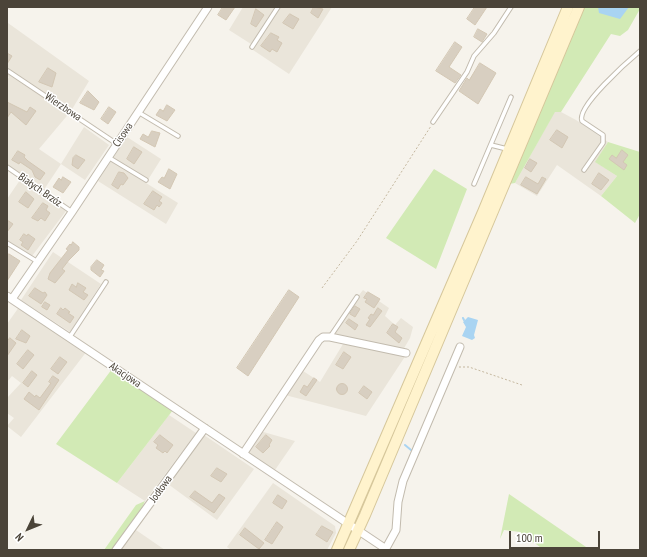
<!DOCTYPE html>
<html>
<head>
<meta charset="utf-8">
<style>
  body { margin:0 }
  #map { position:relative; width:647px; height:557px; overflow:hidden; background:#f6f3ec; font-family:"PT Sans Narrow",sans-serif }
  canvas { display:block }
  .frame { position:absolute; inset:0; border:8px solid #4b4439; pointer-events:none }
  .north { position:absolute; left:8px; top:509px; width:40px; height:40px; -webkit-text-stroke:3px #fff; paint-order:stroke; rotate:227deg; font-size:11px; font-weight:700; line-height:16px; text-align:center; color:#4b4439 }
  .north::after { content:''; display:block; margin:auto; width:14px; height:18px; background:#4b4439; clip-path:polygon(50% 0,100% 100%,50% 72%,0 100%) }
  .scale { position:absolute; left:509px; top:531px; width:91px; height:18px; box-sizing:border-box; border:2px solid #4b4439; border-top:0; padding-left:5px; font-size:12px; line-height:14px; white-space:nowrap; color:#4b4439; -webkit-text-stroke:3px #fff; paint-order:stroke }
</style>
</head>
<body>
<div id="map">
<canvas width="647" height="557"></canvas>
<div class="frame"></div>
<div class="north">N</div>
<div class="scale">100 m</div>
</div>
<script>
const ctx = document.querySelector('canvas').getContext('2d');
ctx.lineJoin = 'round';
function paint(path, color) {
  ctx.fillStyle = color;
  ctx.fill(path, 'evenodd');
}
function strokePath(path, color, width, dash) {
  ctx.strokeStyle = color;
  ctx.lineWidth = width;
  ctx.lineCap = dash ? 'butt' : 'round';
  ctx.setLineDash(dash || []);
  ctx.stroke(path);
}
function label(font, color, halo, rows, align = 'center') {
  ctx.font = font + ' "PT Sans Narrow",sans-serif';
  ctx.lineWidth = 3;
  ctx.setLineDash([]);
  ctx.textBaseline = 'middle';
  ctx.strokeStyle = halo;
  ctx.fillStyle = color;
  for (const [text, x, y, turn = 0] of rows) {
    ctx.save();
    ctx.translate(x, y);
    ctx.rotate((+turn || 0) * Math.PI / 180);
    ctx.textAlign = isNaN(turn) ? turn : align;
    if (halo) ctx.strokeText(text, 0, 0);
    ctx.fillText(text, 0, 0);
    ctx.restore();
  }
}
paint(new Path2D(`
  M243,7H332L289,74L253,50L251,44L229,30Z
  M8,23L89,81L71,111L39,149L61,164L84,127L109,145L85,180L61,164L43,191L7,167V80L9,77L7,76Z
  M555,111L561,112L576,120L608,142L596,162L617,176L601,196L557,165L537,196L515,183Z
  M127,137L161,159L146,183L178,203L166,224L98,181Z
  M20,180L66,211L32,256L7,240V199Z
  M53,252L101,284L70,332L21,300Z
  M363,290L389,308L385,316L395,325L401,318L413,327L410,338L403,350L326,337Z
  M19,307L87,351L21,437L7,426L14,418L7,413V398L21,383L12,376L7,382V324Z
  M343,344L406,355L366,416L285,395L300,369L320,382Z
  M169,415L196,433L145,501L117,483Z
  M260,431L295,441L275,470L247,452Z
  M204,435L254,469L217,520L168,484Z
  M273,483L335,526L336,533L327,550H231L227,547Z
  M136,530L165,550H120Z`), '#eae5da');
paint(new Path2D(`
  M584,7H640V9L628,30L620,36L611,34L561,112H555L515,183L509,184Z
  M608,142L640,152V214L635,223L601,196L617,176L595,162Z
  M434,169L467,189L436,269L386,238Z
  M112,369L173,410L117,483L56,444Z
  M509,494L589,549L544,550L520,532L504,530L500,539Z
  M145,501L139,515L113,550H104L136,505Z`), '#d2eab5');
paint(new Path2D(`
  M598,7H629L620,19L599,13Z
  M468,317L478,320L474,335L475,338L472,340L462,336L466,327L463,322Z`), '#a9d4f2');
strokePath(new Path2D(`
  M463,318L464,320
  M405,445L411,450`), '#a9d4f2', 2);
const building = new Path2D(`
  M223,7H235L226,20L218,15Z
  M314,7L323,9L318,18L311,13Z
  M475,7H487L475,25L467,19Z
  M256,9L264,15L256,27L251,24Z
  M290,14L299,19L293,29L283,23Z
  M478,29L487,34L482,42L474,37Z
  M271,33L279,37L277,40L282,43L277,52L272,49L270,52L261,46Z
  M455,42L462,47L449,67L461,75L455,83L436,71Z
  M7,53L12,56L7,64Z
  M480,63L496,73L478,104L459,91L467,78L469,80Z
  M48,68L56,73L52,87L39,82Z
  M88,91L99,102L94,110L80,103Z
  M7,102L27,112L30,107L36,111L26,125L11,112L7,118Z
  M167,105L175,110L167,121L156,115L160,109L163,111Z
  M109,107L116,112L108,124L101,119Z
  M557,130L568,137L562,148L550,140Z
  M152,131L160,133L155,147L140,139L143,134L148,137Z
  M134,147L142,152L134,164L127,159Z
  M622,150L628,155L623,162L627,165L624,170L609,159L612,155L616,158Z
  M18,151L25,155L24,157L28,161L45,173L40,180L35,177L32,170L20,162L19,164L12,160Z
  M76,155L85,160L78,169L72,165L73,158Z
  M530,159L537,163L531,172L525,168Z
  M169,169L177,174L170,189L158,182L162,177L164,178Z
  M119,172L124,173L128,178L123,185L121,184L118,189L112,185Z
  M599,173L609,180L601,190L592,184Z
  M63,177L71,182L63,193L53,187L59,178L61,180Z
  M526,177L538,184L542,177L546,179L537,194L521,185Z
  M153,191L162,197L159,201L162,203L159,207L157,205L154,210L144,204Z
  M26,192L34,199L28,208L19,202Z
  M43,203L48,206L46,210L50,213L45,221L41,218L38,221L32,218Z
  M7,220L13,224L7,232Z
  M24,234L27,236L28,234L35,239L28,250L21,245L23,242L20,240Z
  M73,242L79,247V250L69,260L62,269L65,271L55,283L48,279L50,273L68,250L66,249L70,244L71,245Z
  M9,254L20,261L7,281V257Z
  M97,260L104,265L101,270L104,271L100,277L91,270V267Z
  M78,283L86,288L83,292L88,295L84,300L69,290L72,284L76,287Z
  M35,288L43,293L45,292L47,295L41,304L29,296Z
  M289,290L299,297L248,376L237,368Z
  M368,292L380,299L374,308L365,302L367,299L364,298Z
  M45,302L50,305L47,310L42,307Z
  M355,306L360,309L355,317L350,314Z
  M61,308L63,310L65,308L70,312L68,313L74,317L70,323L57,314Z
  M378,308L382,311L370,327L366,325L370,319L368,318L371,314L373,315Z
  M349,319L358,325L355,330L346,323Z
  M393,324L398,327L395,332L402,338L399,343L387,333Z
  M22,330L30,336L26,343L16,339Z
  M10,338L16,343L7,356V342Z
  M28,350L34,355L23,369L17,364Z
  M344,352L351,357L343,369L336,365Z
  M60,357L67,362L58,374L51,369Z
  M32,371L37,375L28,387L23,383Z
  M53,376L59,380L39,410L24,399L29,392L35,397L36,395L40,398L51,383L49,382Z
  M314,378L317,380L306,396L300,392L304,385L307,387Z
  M336.5 389a5.5 5.5 0 1 1 11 0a5.5 5.5 0 1 1-11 0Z
  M364,386L372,392L367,399L359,393Z
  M160,435L173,445L167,453L165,451L163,453L156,448L158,445L154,442Z
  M266,435L272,440L269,445L270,446L263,453L256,447Z
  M217,468L227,474L221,482L211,476Z
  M195,491L212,503L219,494L225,498L214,513L190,497Z
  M278,495L287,501L282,509L273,503Z
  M277,522L283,527L272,544L265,540Z
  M322,526L333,532L327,542L316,535Z
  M245,528L264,543L259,549L240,535Z`);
paint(building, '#d8cfc1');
strokePath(building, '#d3c7b4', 1);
const lane = new Path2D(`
  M252,47L278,7
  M8,71L117,144
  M138,112L178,136
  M433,122L467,72L474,56L494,33L511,7
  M491,145L507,149
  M108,157L146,180
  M7,167L72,212
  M584,170L603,143V135L582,121C576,107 628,61 640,51
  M474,184L511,97
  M7,243L38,262
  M330,337L357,297
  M69,338L106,282`);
const street = new Path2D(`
  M7,296L386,549
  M12,299L72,212L208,7
  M243,454L319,340L323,337H330L406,353
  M116,550L205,428
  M385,550L396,530L398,502L403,481L460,347`);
const secondary = new Path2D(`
  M337,550L483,212L568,7
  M349,550L365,515L579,7`);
strokePath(lane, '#c2bbae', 5.5);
strokePath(street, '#c2bbae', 9);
strokePath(secondary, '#d6c79b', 12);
strokePath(new Path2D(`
  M322,288L357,241L431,126
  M459,367H469L522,385`), '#c4b79f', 1, [2, 2]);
strokePath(lane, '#fff', 3.5);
strokePath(street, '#fff', 7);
strokePath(secondary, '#fff3cd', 10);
label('11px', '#4b4439', '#fff', [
  ["Wierzbowa",63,107,34],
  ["Cisowa",123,135,-56],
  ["Białych Brzóz",40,190,35],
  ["Akacjowa",125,375,34],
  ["Jodłowa",161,489,-54]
]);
</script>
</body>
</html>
